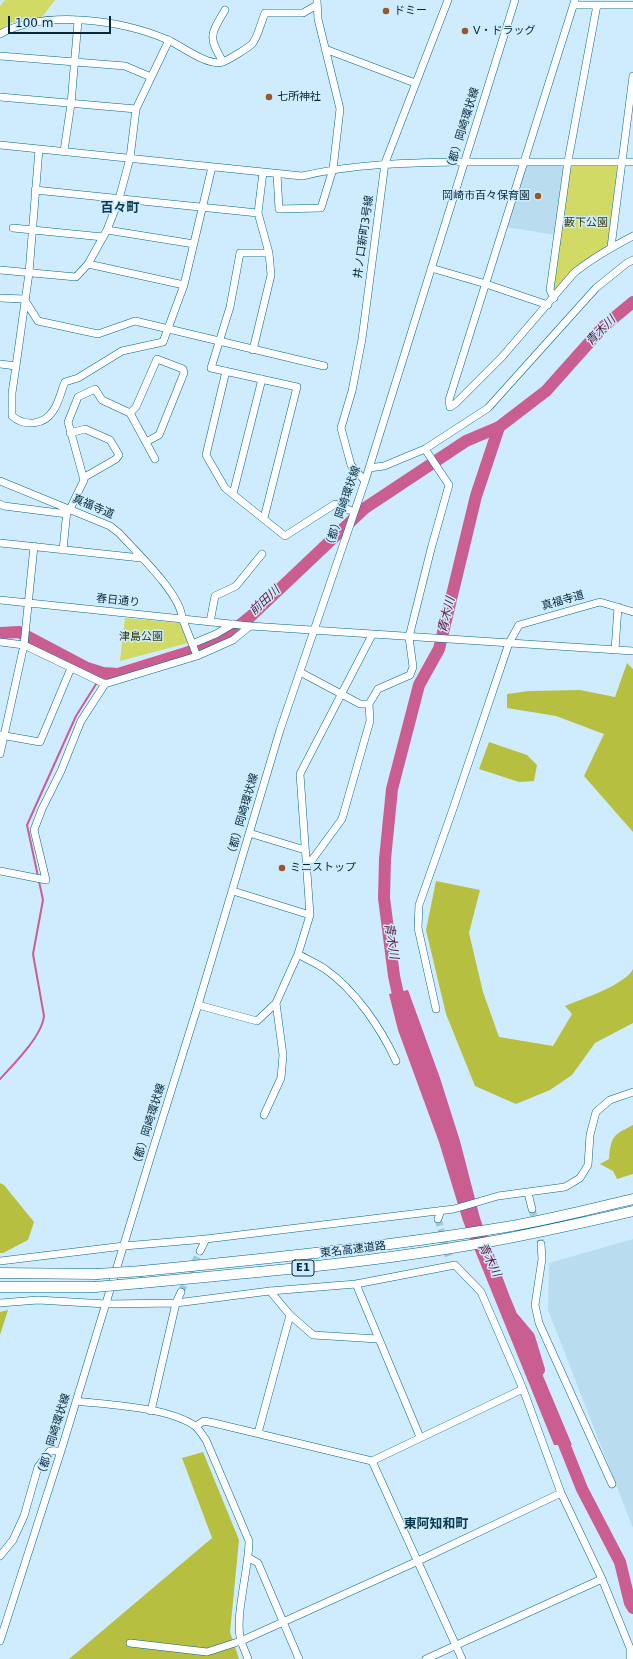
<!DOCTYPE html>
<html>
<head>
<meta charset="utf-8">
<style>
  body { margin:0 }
  #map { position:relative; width:633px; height:1659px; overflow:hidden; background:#ceecfe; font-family:"DejaVu Sans",sans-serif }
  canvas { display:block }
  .scale { position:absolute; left:8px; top:16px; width:103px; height:18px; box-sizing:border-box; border:2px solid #052939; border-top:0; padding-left:5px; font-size:12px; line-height:14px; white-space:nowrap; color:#052939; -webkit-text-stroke:3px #ceecfe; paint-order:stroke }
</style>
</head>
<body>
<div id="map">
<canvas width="633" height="1659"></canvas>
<div class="scale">100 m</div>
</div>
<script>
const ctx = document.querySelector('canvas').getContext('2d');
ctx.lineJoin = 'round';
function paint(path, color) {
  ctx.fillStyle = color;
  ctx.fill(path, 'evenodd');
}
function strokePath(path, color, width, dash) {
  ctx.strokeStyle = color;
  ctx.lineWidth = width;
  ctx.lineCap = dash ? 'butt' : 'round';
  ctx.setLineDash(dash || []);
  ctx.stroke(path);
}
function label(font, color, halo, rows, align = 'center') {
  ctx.font = font + ' "DejaVu Sans","Noto Sans JP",sans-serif';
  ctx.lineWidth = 3;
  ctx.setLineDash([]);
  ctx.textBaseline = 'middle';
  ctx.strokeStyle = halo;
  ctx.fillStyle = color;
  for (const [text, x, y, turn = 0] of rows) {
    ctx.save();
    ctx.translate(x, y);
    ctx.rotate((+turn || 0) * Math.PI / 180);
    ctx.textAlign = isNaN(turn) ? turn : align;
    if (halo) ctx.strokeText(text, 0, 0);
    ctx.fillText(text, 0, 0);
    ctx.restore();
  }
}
paint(new Path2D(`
  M525,165H564L555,235L506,227Z
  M633,1239V1528L548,1310L549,1263Z`), '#badcef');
paint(new Path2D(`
  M5,0H55L42,17L10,23L0,30V6Z
  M573,165H615L617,168L608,243L605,248L556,290L553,289L569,169Z
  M125,618L180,623L188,643L120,661Z`), '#d1da65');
paint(new Path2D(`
  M627,663L633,669V832L584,776L604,734L556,716L507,708V694L529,691L580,690L615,697Z
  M489,742L527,755L537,765L534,781L519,782L479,769Z
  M436,881L480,890L469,933L483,992L499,1037L553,1046L572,1014L565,1006C582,999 625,985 633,969V1023L595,1043L572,1075L550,1090L516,1104L475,1086L446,1014L426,930Z
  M633,1125V1174L617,1179L613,1171L600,1164L609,1159C611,1136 613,1135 633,1125Z
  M0,1183L4,1185L34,1222L28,1240L3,1253H0Z
  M8,1310L0,1335V1336V1312Z
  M203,1452L239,1540L230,1632L239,1659H69L212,1538L182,1458Z`), '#b6bf3f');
paint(new Path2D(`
  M408,990L440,1078L460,1141L480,1218L510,1297L572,1445H554L463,1221L439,1142L398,1030L389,994Z`), '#cb5e91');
strokePath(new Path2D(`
  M0,1079C14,1064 42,1036 44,1016L33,954L43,900L27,825L76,716L103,673`), '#cb5e91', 2);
strokePath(new Path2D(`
  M0,633L19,632L87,668L103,673L118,674L189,652L227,636L250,617L365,508L466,441L499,427
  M401,1008L394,976L384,898L385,859L392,789L419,685L439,649L476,496L499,427L546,391L604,326L633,302
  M514,1319L529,1337L539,1370
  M558,1429L582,1489L620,1562L630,1603L633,1608`), '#cb5e91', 12);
strokePath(new Path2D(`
  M532,1209L541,1244
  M438,1219L449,1259
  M181,1292L200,1251`), '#a6c5d7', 7, [7, 3.5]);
const minor = new Path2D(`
  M575,0L449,400L450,407L456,403L502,357L574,273C592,258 612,247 633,236
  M574,5H633
  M0,34C45,9 122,20 168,40C182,46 208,67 223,62C228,60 248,48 252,44C258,37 261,22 265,13H303L317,5
  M325,49L415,83
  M0,56L125,66L151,77
  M223,62C208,36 210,36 225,10
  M0,97L136,109
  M0,145L302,176C353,164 404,163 456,162C515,162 574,162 633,162
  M64,151L71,104L78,21
  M277,174L279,209L321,208L333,169L340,109L318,19L317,0
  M35,190L258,213
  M13,228L103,237
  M107,230L194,244
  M611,247L633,76
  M88,264L184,285
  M431,268L486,284L548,305
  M0,270L76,277L88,264L107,230L119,199L130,158L136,109L169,40
  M0,298L24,299
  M554,298L550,290L568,161L597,5
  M24,299L38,321L98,334L135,321L324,366
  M253,350L271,275L269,253L258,213L263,172
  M0,364L16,366L29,273L39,149
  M16,366L12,393V416C25,427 44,425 53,411C59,403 61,391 65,382L78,378L122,351L163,342L184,285L212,167
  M226,371L206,455L225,488L285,536L335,504L354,512
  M130,413L136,407L157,359L183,369L184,373L159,435L146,442
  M70,433L85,429L110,440L119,455L116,459L83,478
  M369,468L384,466L425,449L488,408L596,288L627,263L633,260
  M0,481L110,526L119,533C136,552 181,594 182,618L197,656
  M365,481L351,465L341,428L352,391L362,339L385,163L448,0
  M233,494L262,379
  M0,504L4,506L67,514
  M70,509L84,480L68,422L78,397L95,389L102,400L130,413L155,459
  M264,518L297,387L211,368L230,307L240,253H269
  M0,543L141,558
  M63,550L67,510
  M0,600L250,626L633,651
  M210,622L215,596L236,586L262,554
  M0,642L24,645L105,684
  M192,644L216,634L233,624
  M615,650L618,607
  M300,672L360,704H369L378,689L410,675L413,667L409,637L431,549L449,485L425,449
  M0,735L40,742L71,668
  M0,754L24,645L34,546
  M249,833L305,850
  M306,861L312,860L342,819L370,721L369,704
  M0,871L46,880L34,830L42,809L61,771L81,721L105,684L197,656L233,640L250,626
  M233,891L310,915
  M298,954C306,959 316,963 325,969C355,990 381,1028 396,1061
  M198,1005L257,1021L276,1003
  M436,1009L418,928L419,905L454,806L509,643L519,625L600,602L633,612
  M264,1115L281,1078L283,1055L276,1003L298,954L310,915L300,774L372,635
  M528,1193L532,1209
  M438,1219L441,1210
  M541,1244L542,1259L535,1305L539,1323L612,1484
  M200,1251L206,1239
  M0,1261L124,1246L206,1239L454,1209L498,1196L565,1187L580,1178L588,1165L590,1135L596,1112L610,1100L633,1092
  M356,1284L420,1437
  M270,1291L290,1315L313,1335L378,1339
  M0,1303L38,1300L106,1304L176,1303L270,1291L356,1284L455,1265L481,1292L523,1389L561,1493L602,1579L630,1648V1659
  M76,1401C109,1405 168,1407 195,1426C199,1429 203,1436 206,1440L249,1541C249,1569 234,1618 241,1641C243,1647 246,1653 248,1659
  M151,1411L176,1303L181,1292
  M196,1426L204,1421L214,1423L372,1461L523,1389
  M258,1433L290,1315
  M372,1461L462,1659
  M0,1556L13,1540L24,1516L38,1467L50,1451H61
  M249,1558L258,1563L299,1659
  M0,1641L61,1451L152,1152L198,1005L280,730L365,481L515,0
  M130,1643L207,1652L241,1641L418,1561L561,1493
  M426,1659L602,1579`);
const highway = new Path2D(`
  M142,1271C263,1259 385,1247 506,1227C548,1220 591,1209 633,1199
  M0,1273L97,1274
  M141,1283C249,1273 357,1264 464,1246C520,1237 577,1224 633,1211
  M0,1287H95`);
strokePath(minor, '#01678e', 8);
strokePath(highway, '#01678e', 11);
strokePath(minor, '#fff', 7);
strokePath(highway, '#fff', 10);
const highwayBridge = new Path2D(`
  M97,1274L142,1271
  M95,1287L141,1283`);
strokePath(highwayBridge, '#01678e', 11, []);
strokePath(highwayBridge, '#fff', 10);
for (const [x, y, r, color] of [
  [386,11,4,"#995626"],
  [465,31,4,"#995626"],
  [269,97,4,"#995626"],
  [538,196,4,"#995626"],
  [282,868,4,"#995626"]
]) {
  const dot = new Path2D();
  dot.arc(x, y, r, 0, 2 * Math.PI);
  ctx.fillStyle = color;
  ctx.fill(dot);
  strokePath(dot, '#ceecfe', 1.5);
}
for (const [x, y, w] of [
  [303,1268,22]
]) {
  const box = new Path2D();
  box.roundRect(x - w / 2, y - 8, w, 16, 3);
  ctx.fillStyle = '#ceecfe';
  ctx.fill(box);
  strokePath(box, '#052939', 1);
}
label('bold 10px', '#052939', null, [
  ["E1",303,1268]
]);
label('11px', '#052939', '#ceecfe', [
  ["ドミー",394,11],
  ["V・ドラッグ",473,31],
  ["七所神社",277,97],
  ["岡崎市百々保育園",530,196,"right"],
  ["ミニストップ",290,868]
], 'left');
label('11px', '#052939', '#ceecfe', [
  ["（都）岡崎環状線",463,130,-73],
  ["井ノ口新町3号線",364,237,-82],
  ["真福寺道",93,507,23],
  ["（都）岡崎環状線",343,508,-71],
  ["春日通り",118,601,6],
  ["真福寺道",563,601,-16],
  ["（都）岡崎環状線",243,816,-74],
  ["（都）岡崎環状線",149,1126,-73],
  ["東名高速道路",353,1250,-7],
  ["（都）岡崎環状線",54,1436,-73]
]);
label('11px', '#3b3e09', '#ceecfe', [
  ["藪下公園",586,223],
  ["津島公園",141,637]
]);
label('italic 12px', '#5d173b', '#ceecfe', [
  ["青木川",601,331,-45],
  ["前田川",265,601,-43],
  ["青木川",447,615,-76],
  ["青木川",391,941,81],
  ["青木川",489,1260,64]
]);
label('bold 13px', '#0b394e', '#ceecfe', [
  ["百々町",120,209],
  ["東阿知和町",436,1525]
]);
</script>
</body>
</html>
